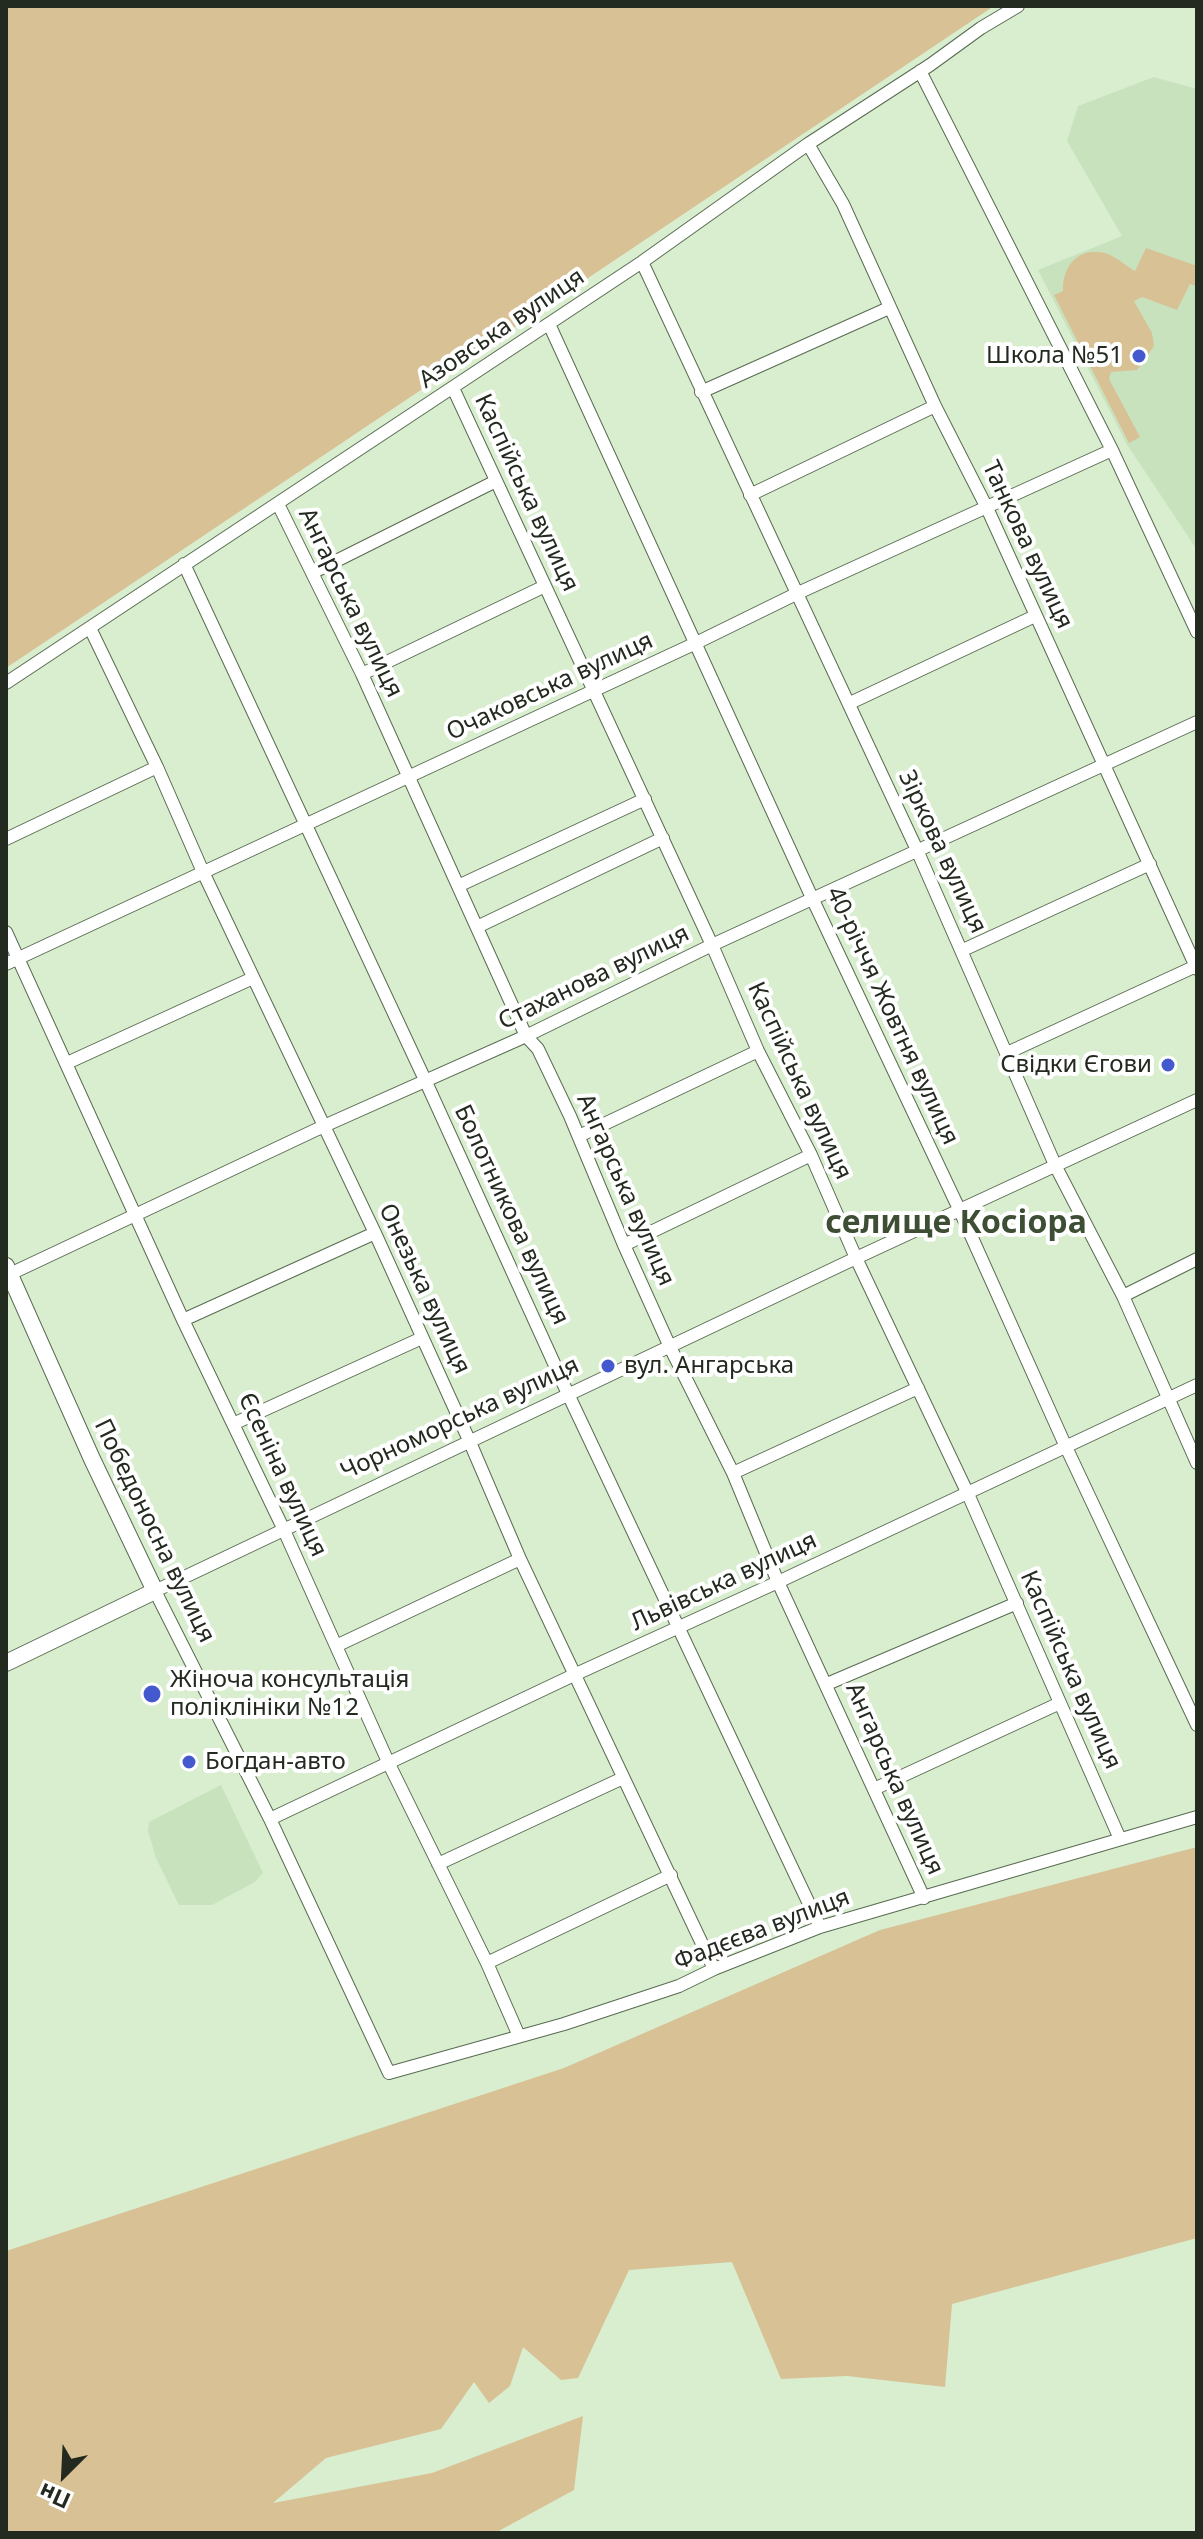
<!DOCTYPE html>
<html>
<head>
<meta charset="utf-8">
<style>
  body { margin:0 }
  #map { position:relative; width:1203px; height:2539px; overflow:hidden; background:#d8eecf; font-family:"Noto Sans",sans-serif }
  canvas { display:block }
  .frame { position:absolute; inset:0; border:8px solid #232a1f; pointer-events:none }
  .north { position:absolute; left:24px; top:2435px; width:80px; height:80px; -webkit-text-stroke:6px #fff; paint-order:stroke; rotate:204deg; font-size:22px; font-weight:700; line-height:32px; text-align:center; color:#232a1f }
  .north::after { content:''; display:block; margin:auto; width:28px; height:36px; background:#232a1f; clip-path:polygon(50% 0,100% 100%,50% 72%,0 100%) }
</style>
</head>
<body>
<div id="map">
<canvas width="1203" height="2539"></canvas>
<div class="frame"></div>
<div class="north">Пн</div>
</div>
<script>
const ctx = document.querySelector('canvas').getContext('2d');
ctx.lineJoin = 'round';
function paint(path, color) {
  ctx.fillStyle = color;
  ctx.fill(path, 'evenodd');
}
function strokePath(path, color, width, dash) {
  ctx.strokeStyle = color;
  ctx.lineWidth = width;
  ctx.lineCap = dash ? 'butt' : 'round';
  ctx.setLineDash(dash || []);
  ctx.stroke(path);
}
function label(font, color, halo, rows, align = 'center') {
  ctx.font = font + ' "Noto Sans",sans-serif';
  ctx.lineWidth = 8;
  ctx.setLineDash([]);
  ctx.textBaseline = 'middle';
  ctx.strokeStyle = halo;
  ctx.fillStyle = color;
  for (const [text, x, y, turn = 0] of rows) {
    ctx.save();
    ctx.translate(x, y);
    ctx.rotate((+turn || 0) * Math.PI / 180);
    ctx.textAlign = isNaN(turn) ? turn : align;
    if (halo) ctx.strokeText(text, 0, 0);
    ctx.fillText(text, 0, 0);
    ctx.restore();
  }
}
paint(new Path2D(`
  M1154,77L1197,89V550L1126,443L1038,270L1122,236L1067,141L1078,106Z
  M221,1785L263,1873L255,1882L212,1905H179L156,1858L148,1831L149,1822Z`), '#c8e2be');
paint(new Path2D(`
  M6,6H994L6,668Z
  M1146,248L1197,266V286L1190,284L1177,310L1142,297L1134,301L1152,333L1154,346L1137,370L1111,372L1109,379L1140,437L1129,443L1054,295L1063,291C1062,265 1080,245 1108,254C1118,258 1126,266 1135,271Z
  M1197,1847V2238L952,2304L945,2387L847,2376L781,2379L732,2262L629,2270L578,2378L561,2380L523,2347L510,2386L489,2403L474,2382L441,2429L326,2458L273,2503L432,2473L583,2416L574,2490L495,2533H6V2251L564,2068L880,1930Z`), '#d9c196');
const street = new Path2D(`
  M920,71L1112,450L1197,632
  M808,144L843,204L935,406L987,508L1197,969
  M642,262L917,850L1056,1167L1123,1296L1197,1463
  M549,324L813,900L960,1211L1066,1447L1197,1725
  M453,388L712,945L758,1051L811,1155L856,1258L968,1494L1120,1839
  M701,392L889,308
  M750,495L935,406
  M278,504L362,674L526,1036L538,1049L570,1116L624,1245L670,1347L733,1473L778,1582L924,1898
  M184,564L426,1082L568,1394L820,1927
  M312,573L496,481
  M90,628L157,767L203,872L375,1233L469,1440L520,1559L714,1969
  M362,674L545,586
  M6,683L642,262L808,144L930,65L981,28L1018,6
  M850,703L1035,616
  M6,839L157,767
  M458,886L645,799
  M477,927L663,838
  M6,932L183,1320L283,1528L389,1764L487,1963L519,2036
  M963,950L1150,864
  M6,964L696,643L798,593L1112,450
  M1007,1053L1196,966
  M67,1063L253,978
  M1197,1100L856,1258L155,1591L270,1819L389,2073L564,2024L679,1986L714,1969L820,1927L1197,1817
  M579,1136L758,1051
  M624,1245L811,1155
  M10,1274L324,1126L526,1036L712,945L1197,722
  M1123,1296L1197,1259
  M183,1320L375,1233
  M233,1424L422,1338
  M733,1473L918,1388
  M336,1646L520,1559
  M827,1684L1017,1603
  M874,1789L1060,1703
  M270,1819L576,1674L778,1582L1197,1385
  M438,1864L623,1778
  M487,1963L671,1875`);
const secondary = new Path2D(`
  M6,1266L92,1459L155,1591L6,1663`);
strokePath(street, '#586b51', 14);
strokePath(secondary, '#586b51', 18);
strokePath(street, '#fff', 12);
strokePath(secondary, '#fff', 16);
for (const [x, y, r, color] of [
  [1139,356,8,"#4459cd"],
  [1168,1065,8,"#4459cd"],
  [608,1366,8,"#4459cd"],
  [152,1694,10,"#4459cd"],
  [189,1762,8,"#4459cd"]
]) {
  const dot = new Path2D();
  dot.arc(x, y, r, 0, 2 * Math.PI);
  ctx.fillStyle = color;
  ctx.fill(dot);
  strokePath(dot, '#fff', 3);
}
label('24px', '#232a1f', '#fff', [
  ["Азовська вулиця",502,329,-34],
  ["Каспійська вулиця",526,493,65],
  ["Танкова вулиця",1027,545,65],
  ["Ангарська вулиця",350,603,64],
  ["Очаковська вулиця",550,687,-25],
  ["Зіркова вулиця",942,852,65],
  ["Стаханова вулиця",594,978,-26],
  ["40-річчя Жовтня вулиця",892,1016,65],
  ["Каспійська вулиця",799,1081,65],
  ["Ангарська вулиця",625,1190,66],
  ["Болотникова вулиця",511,1215,65],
  ["Онезька вулиця",424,1289,65],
  ["Чорноморська вулиця",460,1419,-25],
  ["Єсеніна вулиця",282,1475,65],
  ["Победоносна вулиця",154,1531,64],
  ["Львівська вулиця",724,1582,-25],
  ["Каспійська вулиця",1070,1670,66],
  ["Ангарська вулиця",894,1779,66],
  ["Фадєєва вулиця",762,1930,-21]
]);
label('24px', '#232a1f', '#fff', [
  ["Школа №51",1123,356,"right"],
  ["Свідки Єгови",1152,1065,"right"],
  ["вул. Ангарська",624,1366],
  ["Жіноча консультація",170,1680],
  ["поліклініки №12",170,1708],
  ["Богдан-авто",205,1762]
], 'left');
label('bold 32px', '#3d4e35', '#fff', [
  ["селище Косіора",956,1224]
]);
</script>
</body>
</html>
